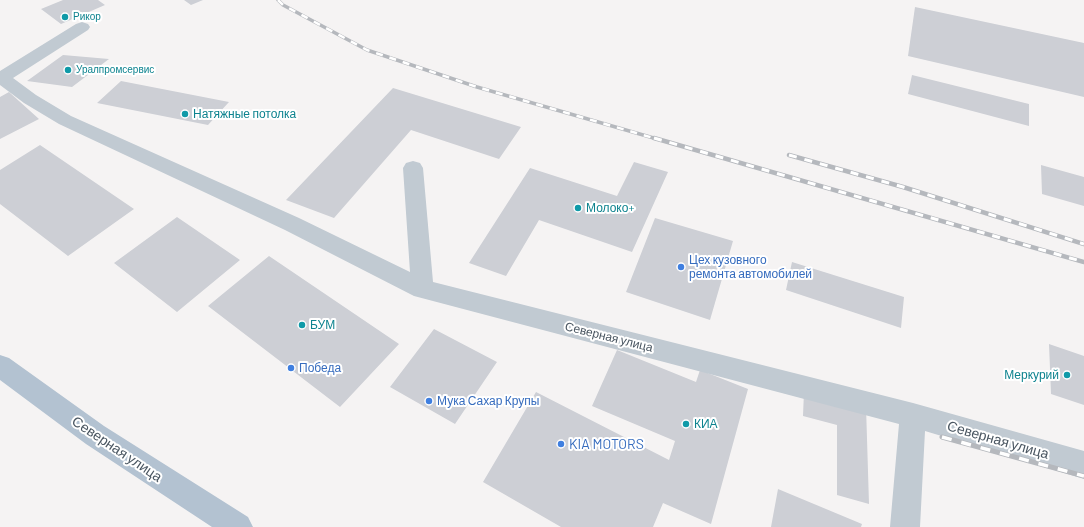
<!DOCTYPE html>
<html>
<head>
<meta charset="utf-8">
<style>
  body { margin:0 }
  canvas { display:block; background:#f5f3f3 }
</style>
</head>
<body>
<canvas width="1084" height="527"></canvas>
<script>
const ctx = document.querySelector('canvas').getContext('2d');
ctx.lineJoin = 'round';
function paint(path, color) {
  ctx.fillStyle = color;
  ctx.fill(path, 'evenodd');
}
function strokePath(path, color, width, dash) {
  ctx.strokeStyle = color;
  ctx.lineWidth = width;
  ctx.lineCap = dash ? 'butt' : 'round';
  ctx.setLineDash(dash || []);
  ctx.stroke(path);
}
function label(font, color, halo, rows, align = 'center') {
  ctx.font = font + ' Barlow,sans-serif';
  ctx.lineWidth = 4;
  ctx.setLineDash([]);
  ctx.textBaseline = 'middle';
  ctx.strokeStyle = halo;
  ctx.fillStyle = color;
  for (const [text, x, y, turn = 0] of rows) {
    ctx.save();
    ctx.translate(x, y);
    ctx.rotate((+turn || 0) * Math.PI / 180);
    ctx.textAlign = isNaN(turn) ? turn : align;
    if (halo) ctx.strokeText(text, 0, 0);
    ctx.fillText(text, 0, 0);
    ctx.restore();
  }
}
paint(new Path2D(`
  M63,0H98L105,5L61,24L41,9Z
  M184,0H203L191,5Z
  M915,7L1084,43V97L908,56Z
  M63,55L109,59L72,87L27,81Z
  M912,75L1029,104V126L908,94Z
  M121,81L229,102L208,125L97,103Z
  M393,88L521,127L499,159L411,130L334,218L286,200Z
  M9,92L39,119L0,139V97Z
  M40,145L134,209L68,256L0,204V170Z
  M634,162L668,172L632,252L539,220L506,276L469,263L530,168L617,196Z
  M1041,165L1084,177V206L1042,194Z
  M177,217L240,260L177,312L114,263Z
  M655,218L733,241L710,320L626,292Z
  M269,256L399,344L340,407L208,306Z
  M792,262L904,297L901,328L786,290Z
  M434,329L497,362L455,424L390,387Z
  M1049,344L1084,356V405L1051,394Z
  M617,350L696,382L700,370L748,389L711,524L663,503L653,527H561L483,482L536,392L669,460L675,441L592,406Z
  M804,391L866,406L869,504L837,495V425L803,416Z
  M778,489L862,524L861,527H771Z`), '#cdcfd5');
paint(new Path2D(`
  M82,22L88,24L90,27L88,30L13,78L36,95L71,116L299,218L410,272L403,168L406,163L413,161L420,163L423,168L433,282L913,403L1084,451V479L925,431L920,527H890L899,424L414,296L285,230L59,124L24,103L0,85V71L76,24Z`), '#c1cad2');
paint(new Path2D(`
  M0,355L9,358L104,426L248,517L253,527H212L86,444L0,380Z`), '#b3c2d1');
const railFar2 = new Path2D(`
  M278,0L283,5L367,50L477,87L657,139`);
const railFar1 = new Path2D(`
  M654,138L1084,262
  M789,155L903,187L1084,244`);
const rail = new Path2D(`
  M942,437L1084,476`);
strokePath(railFar2, '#b5b8bd', 3.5);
strokePath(railFar1, '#b5b8bd', 4.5);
strokePath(rail, '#b5b8bd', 5);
strokePath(railFar2, '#fff', 2.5, [7]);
strokePath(railFar1, '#fff', 3, [8]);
strokePath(rail, '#fff', 3.5, [10]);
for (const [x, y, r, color] of [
  [65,17,4,"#0f9aa8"],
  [68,70,4,"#0f9aa8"],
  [185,114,4,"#0f9aa8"],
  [578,208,4,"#0f9aa8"],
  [681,267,4,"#3f7fe0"],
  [302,325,4,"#0f9aa8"],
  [291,368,4,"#3f7fe0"],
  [1067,375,4,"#0f9aa8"],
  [429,401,4,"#3f7fe0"],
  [686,424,4,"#0f9aa8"],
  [561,444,4,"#3f7fe0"]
]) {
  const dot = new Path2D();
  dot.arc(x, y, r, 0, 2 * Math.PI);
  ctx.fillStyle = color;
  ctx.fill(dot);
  strokePath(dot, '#fff', 1.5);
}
label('10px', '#0d838f', '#fff', [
  ["Рикор",73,17],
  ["Уралпромсервис",76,70]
], 'left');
label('12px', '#0d838f', '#fff', [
  ["Натяжные потолка",193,114],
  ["Молоко+",586,208],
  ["БУМ",310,325],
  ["Меркурий",1059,375,"right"],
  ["КИА",694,424]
], 'left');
label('12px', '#366cbe', '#fff', [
  ["Цех кузовного",689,260],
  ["ремонта автомобилей",689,274],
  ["Победа",299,368],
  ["Мука Сахар Крупы",437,401]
], 'left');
label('12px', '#4a5661', '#fff', [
  ["Северная улица",609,337,14]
]);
label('14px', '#4a5661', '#fff', [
  ["Северная улица",998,440,16],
  ["Северная улица",117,449,34]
]);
label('14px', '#366cbe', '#fff', [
  ["KIA MOTORS",569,444]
], 'left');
</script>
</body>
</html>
